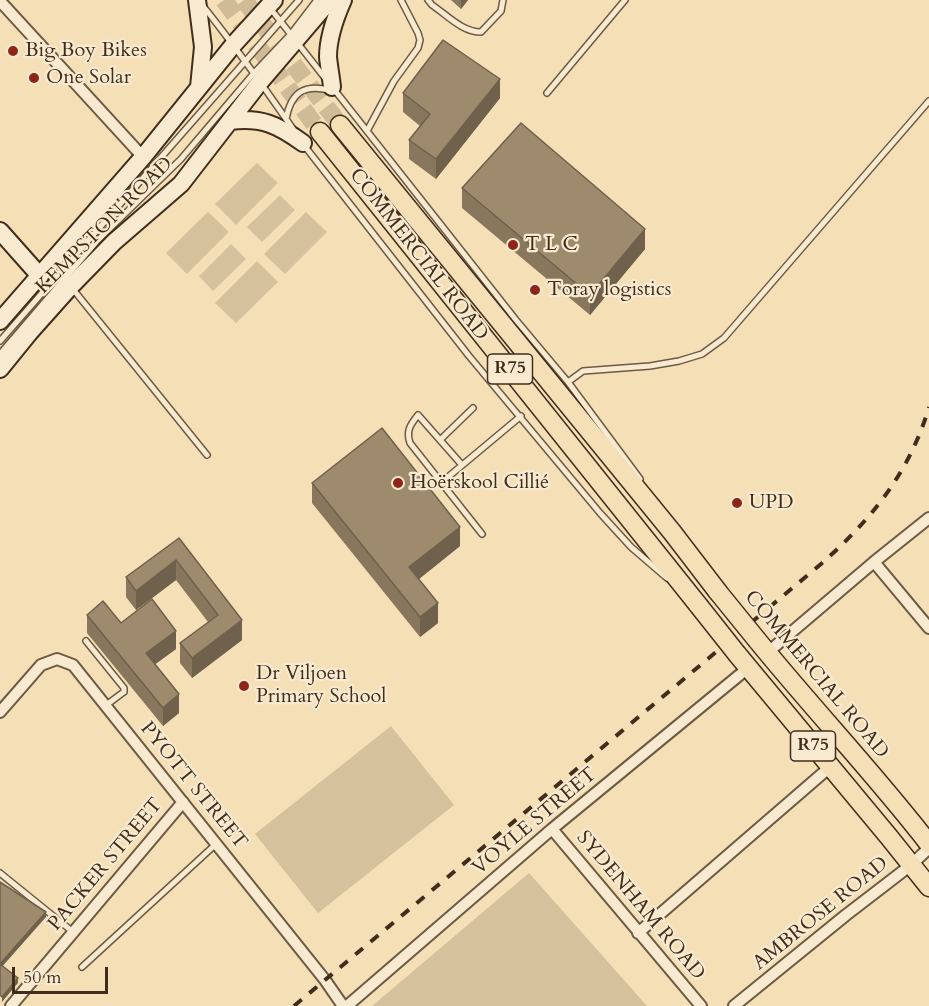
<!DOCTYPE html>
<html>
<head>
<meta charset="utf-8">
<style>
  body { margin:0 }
  #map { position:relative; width:929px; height:1006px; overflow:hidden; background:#f4dfb6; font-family:Cardo,serif }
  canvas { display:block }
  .scale { position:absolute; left:12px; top:967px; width:96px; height:27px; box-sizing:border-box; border:3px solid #402d1b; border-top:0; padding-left:8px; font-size:18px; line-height:21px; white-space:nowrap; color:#402d1b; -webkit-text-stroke:4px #f8ead0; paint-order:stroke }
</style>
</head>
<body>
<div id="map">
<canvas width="929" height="1006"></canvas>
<div class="scale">50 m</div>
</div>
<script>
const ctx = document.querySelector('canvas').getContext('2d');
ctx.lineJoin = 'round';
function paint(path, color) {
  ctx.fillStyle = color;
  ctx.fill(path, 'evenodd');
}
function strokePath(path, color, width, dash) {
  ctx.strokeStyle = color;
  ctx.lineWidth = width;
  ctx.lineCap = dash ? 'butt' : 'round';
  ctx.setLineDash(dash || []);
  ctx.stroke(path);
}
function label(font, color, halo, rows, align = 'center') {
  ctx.font = font + ' Cardo,serif';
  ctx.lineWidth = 4.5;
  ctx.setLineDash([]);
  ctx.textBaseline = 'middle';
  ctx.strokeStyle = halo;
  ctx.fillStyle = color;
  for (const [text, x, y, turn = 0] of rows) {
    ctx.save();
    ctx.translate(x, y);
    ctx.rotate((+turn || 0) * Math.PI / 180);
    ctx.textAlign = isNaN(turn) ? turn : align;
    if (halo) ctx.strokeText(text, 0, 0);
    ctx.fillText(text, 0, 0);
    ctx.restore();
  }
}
paint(new Path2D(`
  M257,163L278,183L236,225L215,204Z
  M280,195L295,210L262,242L247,227Z
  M208,212L229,232L187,274L166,253Z
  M306,212L327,232L285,274L264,254Z
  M231,244L246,259L213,291L199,276Z
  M257,261L278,282L236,323L215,303Z
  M391,726L454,805L318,913L255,834Z
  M529,873L647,1006H372Z`), '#d5c19c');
strokePath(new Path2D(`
  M224,0L320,132
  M244,0L340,125`), '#d0bb97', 18, [18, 9]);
const lane = new Path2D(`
  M428,0L432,5C447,15 462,32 481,32L501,11L503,0
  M203,6C235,46 264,87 293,129
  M270,8L325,78
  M333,88L516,320L568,382L640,479
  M547,93L625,0
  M286,119C291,93 303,84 329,90
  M367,131L394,81L418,48L420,40L418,33L401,0
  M303,144L469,356L600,513L631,547L667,578
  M72,288L207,455
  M0,341L299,0
  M0,354L97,241L181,159L254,73L291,34L317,0
  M568,382L583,371L650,366L679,361L702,354L724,338L929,101
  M440,440L473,408
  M462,465L418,415C410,425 406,431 410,443L482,534
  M442,482L521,416
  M86,641L124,688V692L121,694L105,706
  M0,873L73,932
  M82,967L216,844`);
const street = new Path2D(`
  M0,1L143,157
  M874,562L929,628
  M767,653L874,562L929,518
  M0,712L41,665L57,659L73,665L325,980L343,1006
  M552,829L701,1006
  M638,933L830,767
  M11,1006L183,802
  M347,1006L552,829L748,668
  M734,1006L846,915L911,865L929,848`);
const secondary = new Path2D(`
  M197,0L203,47L199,87
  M332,87C331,77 329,67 328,57C328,37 335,18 343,0
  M230,121C262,117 278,125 303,143
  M0,231L40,276
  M0,321L143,157L234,44L274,0
  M0,369L30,332L71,286L114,242L181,184L260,82L330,0`);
const primary = new Path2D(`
  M340,125L672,532L718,592
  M320,132L699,606
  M757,640C813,709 875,774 929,844
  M737,654L889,837L929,887`);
strokePath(lane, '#6d5a42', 8);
strokePath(street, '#6d5a42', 14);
strokePath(secondary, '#402d1b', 20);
strokePath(primary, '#402d1b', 21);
strokePath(lane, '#f8ead0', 5);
strokePath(street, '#f8ead0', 10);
strokePath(secondary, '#f8ead0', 16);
strokePath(primary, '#f4dfb6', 18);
strokePath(new Path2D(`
  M294,1006L821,564C871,520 910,472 929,407`), '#402d1b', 4, [10, 10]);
const primaryBridge = new Path2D(`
  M718,592L757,640
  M699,606L737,654`);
strokePath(primaryBridge, '#402d1b', 21, []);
strokePath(primaryBridge, '#f4dfb6', 18);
paint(new Path2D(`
  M451,0H468L461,9Z
  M403,93L500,98L436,179L409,159V140L420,126L403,112Z
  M462,188L645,249L590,315L462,208Z
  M312,483L460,546L419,579L438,623L420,637L312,503Z
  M179,538L242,640L192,678L180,663V643L208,622L176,580L136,610L126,597V577Z
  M87,615L121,623L176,649L155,664L179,713L163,726L87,633Z`), '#88775d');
paint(new Path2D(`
  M461,0H468L461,9Z
  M500,79V98L436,179V159Z
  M645,229V249L590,315V295Z
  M460,527V546L409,587V567Z
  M176,560V580L136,610V591Z
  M438,603V623L420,637V617Z
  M242,620V640L192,678V658Z
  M176,631V649L146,671V653Z
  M179,694V713L163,726V708Z
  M46,912V917L0,969V964Z
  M18,978V983L2,1002V997Z`), '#6f614c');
const building = new Path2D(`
  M443,40L500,79L436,159L409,140L430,114L403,93Z
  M521,123L645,229L590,295L462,188Z
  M382,428L460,527L409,567L438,603L420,617L312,483Z
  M179,538L242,620L192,658L180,643L218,615L176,560L136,591L126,577Z
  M152,599L176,631L146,653L179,694L163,708L87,615L103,601L121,623Z
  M0,882L46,912L0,964L18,978L2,997L0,995Z`);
paint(building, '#9e8a6c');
strokePath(building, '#6f614c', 1.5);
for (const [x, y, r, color] of [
  [13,51,6,"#8f2418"],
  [34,78,6,"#8f2418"],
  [513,245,6,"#8f2418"],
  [535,290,6,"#8f2418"],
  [398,483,6,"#8f2418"],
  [737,503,6,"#8f2418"],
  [244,686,6,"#8f2418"]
]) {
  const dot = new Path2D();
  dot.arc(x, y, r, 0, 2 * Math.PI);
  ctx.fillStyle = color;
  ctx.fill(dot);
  strokePath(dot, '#f8ead0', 2);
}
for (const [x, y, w] of [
  [510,369,45],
  [813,746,45]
]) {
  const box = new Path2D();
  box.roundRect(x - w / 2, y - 15, w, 30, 4.5);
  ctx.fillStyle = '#f8ead0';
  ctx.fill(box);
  strokePath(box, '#402d1b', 1.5);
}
label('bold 18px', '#402d1b', null, [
  ["R75",510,369],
  ["R75",813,746]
]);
label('20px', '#402d1b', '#f8ead0', [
  ["Big Boy Bikes",25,51],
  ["One Solar",46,78],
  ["T L C",525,245],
  ["Toray logistics",547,290],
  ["Hoërskool Cillié",410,483],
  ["UPD",749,503],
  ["Dr Viljoen",256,674],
  ["Primary School",256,697]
], 'left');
label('20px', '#402d1b', '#f8ead0', [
  ["KEMPSTON ROAD",105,226,-45],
  ["COMMERCIAL ROAD",418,255,52],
  ["COMMERCIAL ROAD",816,675,50],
  ["PYOTT STREET",193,786,51],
  ["VOYLE STREET",535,822,-40],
  ["PACKER STREET",106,865,-50],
  ["SYDENHAM ROAD",640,906,50],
  ["AMBROSE ROAD",821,914,-39]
]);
</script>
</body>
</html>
